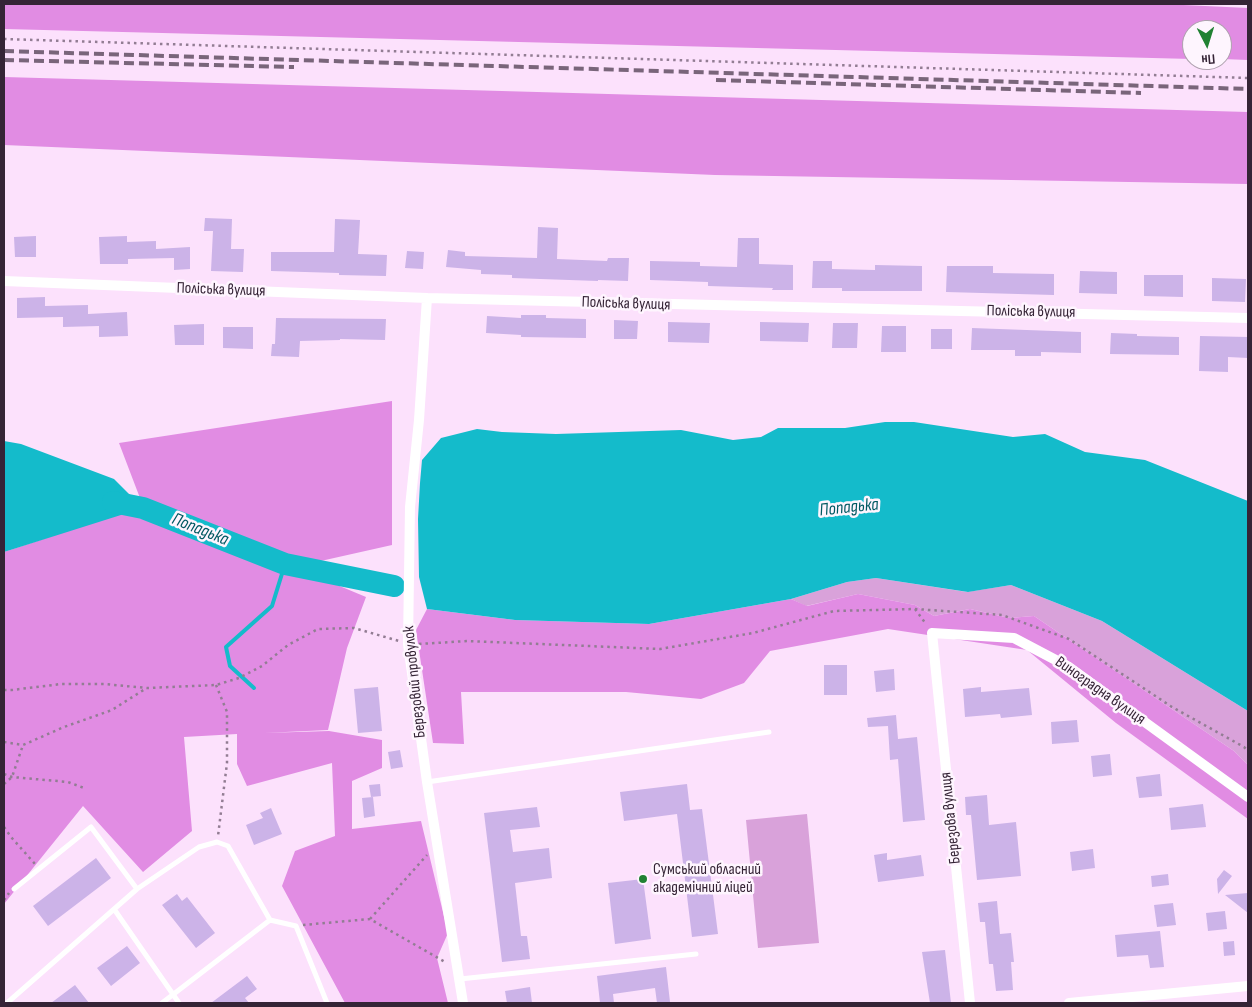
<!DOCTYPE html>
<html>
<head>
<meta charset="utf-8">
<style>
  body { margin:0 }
  #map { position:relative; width:1252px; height:1007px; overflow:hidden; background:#fce1fc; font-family:"Sofia Sans Condensed",sans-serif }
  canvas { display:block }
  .frame { position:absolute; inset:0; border:5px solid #352436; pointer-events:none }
  .north { position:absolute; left:1182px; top:20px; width:50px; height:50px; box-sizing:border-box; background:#fef5fe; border:1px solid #aea1ae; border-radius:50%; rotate:175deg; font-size:14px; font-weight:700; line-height:20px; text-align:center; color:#352436 }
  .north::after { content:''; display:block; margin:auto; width:18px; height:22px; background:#218133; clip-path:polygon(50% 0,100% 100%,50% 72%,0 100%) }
</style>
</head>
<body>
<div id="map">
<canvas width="1252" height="1007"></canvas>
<div class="frame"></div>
<div class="north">Пн</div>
</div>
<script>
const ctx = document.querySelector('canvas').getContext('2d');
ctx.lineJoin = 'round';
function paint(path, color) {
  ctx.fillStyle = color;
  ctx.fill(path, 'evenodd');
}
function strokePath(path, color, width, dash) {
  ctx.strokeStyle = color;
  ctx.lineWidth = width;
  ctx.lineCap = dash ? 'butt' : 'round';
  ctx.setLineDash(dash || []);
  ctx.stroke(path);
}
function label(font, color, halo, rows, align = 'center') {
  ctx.font = font + ' "Sofia Sans Condensed",sans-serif';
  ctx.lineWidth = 5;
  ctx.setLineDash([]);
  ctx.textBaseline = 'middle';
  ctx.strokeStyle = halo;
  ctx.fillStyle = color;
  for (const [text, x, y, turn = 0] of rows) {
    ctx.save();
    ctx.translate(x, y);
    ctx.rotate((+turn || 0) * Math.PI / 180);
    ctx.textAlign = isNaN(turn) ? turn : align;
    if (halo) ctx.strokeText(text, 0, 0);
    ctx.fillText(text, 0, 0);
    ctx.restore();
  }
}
paint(new Path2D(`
  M876,578L967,592L1011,585L1102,621L1248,711V765L1234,751L1034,616L1009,618L970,609L934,616L915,605L858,594L806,606L791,599L847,582Z
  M807,814L819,943L758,948L746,820Z`), '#d9a2da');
paint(new Path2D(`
  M4,4H1162L1248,8V60L1222,59V30H1192V59L4,29Z
  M4,77L1248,112V184L715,175L4,145Z
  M392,401V545L294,567L366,597L347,648L328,730L264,733L329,731L382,740V768L352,781V829L421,821L448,933L437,958L448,1003H345L282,886L295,851L335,836L332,763L247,786L237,764V734L184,737L192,831L143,872L83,806L4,904V552L143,506L119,443Z
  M858,594L915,605L934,616L970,609L1009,618L1034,616L1234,751L1248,765V819L1116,723L1027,650L888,629L770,651L744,683L701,699L626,692H461L464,744L433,743L416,630L427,609L515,620L649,624L791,599L807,606Z`), '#e18ce3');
paint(new Path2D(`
  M885,422H914L1013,437L1045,434L1085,452L1145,460L1248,501V711L1102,621L1011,585L968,592L876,578L847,582L791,599L649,624L515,620L427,609L419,577L418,519L420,483L422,460L441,438L477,429L502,432L556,434L681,430L733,440L761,437L778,428H845Z
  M4,441L21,444L114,479L143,508L4,552Z`), '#14bbcb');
strokePath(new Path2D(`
  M254,688L230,666L226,647L272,606L285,564`), '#14bbcb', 4);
strokePath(new Path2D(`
  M113,502L143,508L285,564L394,586`), '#14bbcb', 22);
paint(new Path2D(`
  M205,218L232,219L231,249H244L243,272L211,271L213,231H204Z
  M335,219L360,220L358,254L387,255L386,276L339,275V273L271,271V252H334Z
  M538,227L558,228L557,259L607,261L608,258H629L628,281L598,280V281L512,278V275L481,274V270L446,267L448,250L465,252V256L537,258Z
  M36,236V257H15L14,237Z
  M127,236V242L156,241V249L190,247V269L174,270V258L128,259V264H100L99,237Z
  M738,238H759V264L793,265V290H772L773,288L708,286V282L650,280V261L700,262V266L737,267Z
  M407,251L424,252L423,269L405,268Z
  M813,261H832V269L875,270V265L922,266V291H842V288H812Z
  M947,266H993V273L1054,274V295L946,292Z
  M1080,271L1117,272V294L1079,293Z
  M1144,275H1183V297L1144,296Z
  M1212,278L1246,279L1245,302L1212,301Z
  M45,297V306L88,305V314L127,312L128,336L99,337V326L63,327V317L17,318V298Z
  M521,315H546V318L586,319V338L521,337V335L486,333L487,316L521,318Z
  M276,318L386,319L385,340L340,339V340L300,341L299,357L271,356L272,344H275Z
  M614,320L638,321L637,339H614Z
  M668,322L710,323L709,343L668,342Z
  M760,322L809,323L808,342L760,341Z
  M833,323H858L857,348H832Z
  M204,324V345H175L174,325Z
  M882,326H906V352H881Z
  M223,327H253V349L223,348Z
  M972,328L1081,332V353L1041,352V356H1015V350H971Z
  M931,329H952V349H931Z
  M1111,333L1137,334V336L1179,337V355L1110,354Z
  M1200,336L1248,337V358L1228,357V372L1199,371Z
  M824,665H847V695H824Z
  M894,669L895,690L876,692L874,671Z
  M378,687L382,731L358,733L354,689Z
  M981,687V692L1029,688L1032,715L1001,718L1000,714L965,717L963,689Z
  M896,715L898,739L917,737L925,820L903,822L898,759L890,760L888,726L868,727L867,718Z
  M1077,720L1079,742L1052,744L1051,722Z
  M400,750L403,767L391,769L388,752Z
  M1110,754L1112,775L1093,777L1091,756Z
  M1160,774L1162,796L1139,798L1136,777Z
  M380,784L381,796L371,797L369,785Z
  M687,784L690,810L702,809L718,934L692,937L677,814L624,821L620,792Z
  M987,795L989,825L1016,822L1021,876L977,880L971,815H966L965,797Z
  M373,797L375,816L364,818L362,798Z
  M1203,804L1206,827L1171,830L1169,808Z
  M537,807L540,827L510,830L513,852L549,848L552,878L515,883L521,936H527L530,959L502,962L484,813Z
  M271,808L282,834L254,845L246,825L263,818L260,813Z
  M1093,849L1095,868L1072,871L1070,852Z
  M887,853V860L921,855L924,876L878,882L874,855Z
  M96,858L111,878L48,926L33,906Z
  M1224,870L1232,876L1218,894L1217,879Z
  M1168,874L1169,885L1152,887L1151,876Z
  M643,879L651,939L615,944L608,883Z
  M1248,893V913L1225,895Z
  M177,894L182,901L187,897L215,933L196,948L162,905Z
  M997,901L1000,934L1011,933L1014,962H1011L1013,990L996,991L993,964H989L985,922H980L978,903Z
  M1173,903L1176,925L1157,927L1154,905Z
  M1225,911L1227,929L1208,931L1206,913Z
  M1160,931L1164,967L1150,968L1148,955L1117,957L1115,935Z
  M1234,941L1235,955L1224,956L1223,942Z
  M127,946L140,963L111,986L97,968Z
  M945,950L951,1003H930L922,952Z
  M666,967L670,1002L657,1003L655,988L613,994L614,1003H600L597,976Z
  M247,976L257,989L245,998L249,1003H211Z
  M75,985L89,1003H51Z
  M530,987L532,1003H507L505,991Z`), '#ccb3e8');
strokePath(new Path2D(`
  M4,39L1248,78
  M915,609L926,624
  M419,644L467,641L660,649L753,633L834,611L915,609L1002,615L1069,639L1172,707L1244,747L1248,751
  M216,685L227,712V763L218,836
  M4,690H12L61,684H104L147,688L216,685L239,678L262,666L288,645L318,629L354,628L399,641
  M4,742L23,745L64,727L112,710L145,689
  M4,774L12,777L68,782L84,788
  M4,784L12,777L23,745
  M4,827L11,837L35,864
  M4,900L9,893
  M370,919L427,855
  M303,925L370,919L445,962`), '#927d93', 2.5, [2.5, 4]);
strokePath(new Path2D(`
  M427,782L769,732
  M14,889L91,827L137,889
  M114,909L179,1003
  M460,979L696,954
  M7,1003L137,889L199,847L217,842L228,846L270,920
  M162,1003L270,920L296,926L327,1003`), '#fff', 5);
strokePath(new Path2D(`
  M4,281L427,298L1248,318
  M427,298L419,420L410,507L408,644L427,782L463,1003
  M970,1003L932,633L1014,638L1069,667L1248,797
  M1069,1003L1248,986`), '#fff', 10);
strokePath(new Path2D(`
  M4,51L1248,89
  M4,60L294,67
  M716,80L1141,93`), '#79657a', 4, [10, 5]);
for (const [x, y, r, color] of [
  [643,879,5,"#218133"]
]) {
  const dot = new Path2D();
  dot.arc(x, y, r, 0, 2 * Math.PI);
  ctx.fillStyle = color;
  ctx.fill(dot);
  strokePath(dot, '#fef5fe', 2);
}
label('16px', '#352436', '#fef5fe', [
  ["Поліська вулиця",221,290,2],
  ["Поліська вулиця",626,304,2],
  ["Поліська вулиця",1031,312,1],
  ["Березовий провулок",415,682,-96],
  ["Виноградна вулиця",1100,691,35],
  ["Березова вулиця",951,818,-96]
]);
label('16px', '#352436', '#fef5fe', [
  ["Сумський обласний",653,870],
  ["академічний ліцей",653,888]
], 'left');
label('italic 18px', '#005962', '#fef5fe', [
  ["Попадька",849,508,-6],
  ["Попадька",200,530,22]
]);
</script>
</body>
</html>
